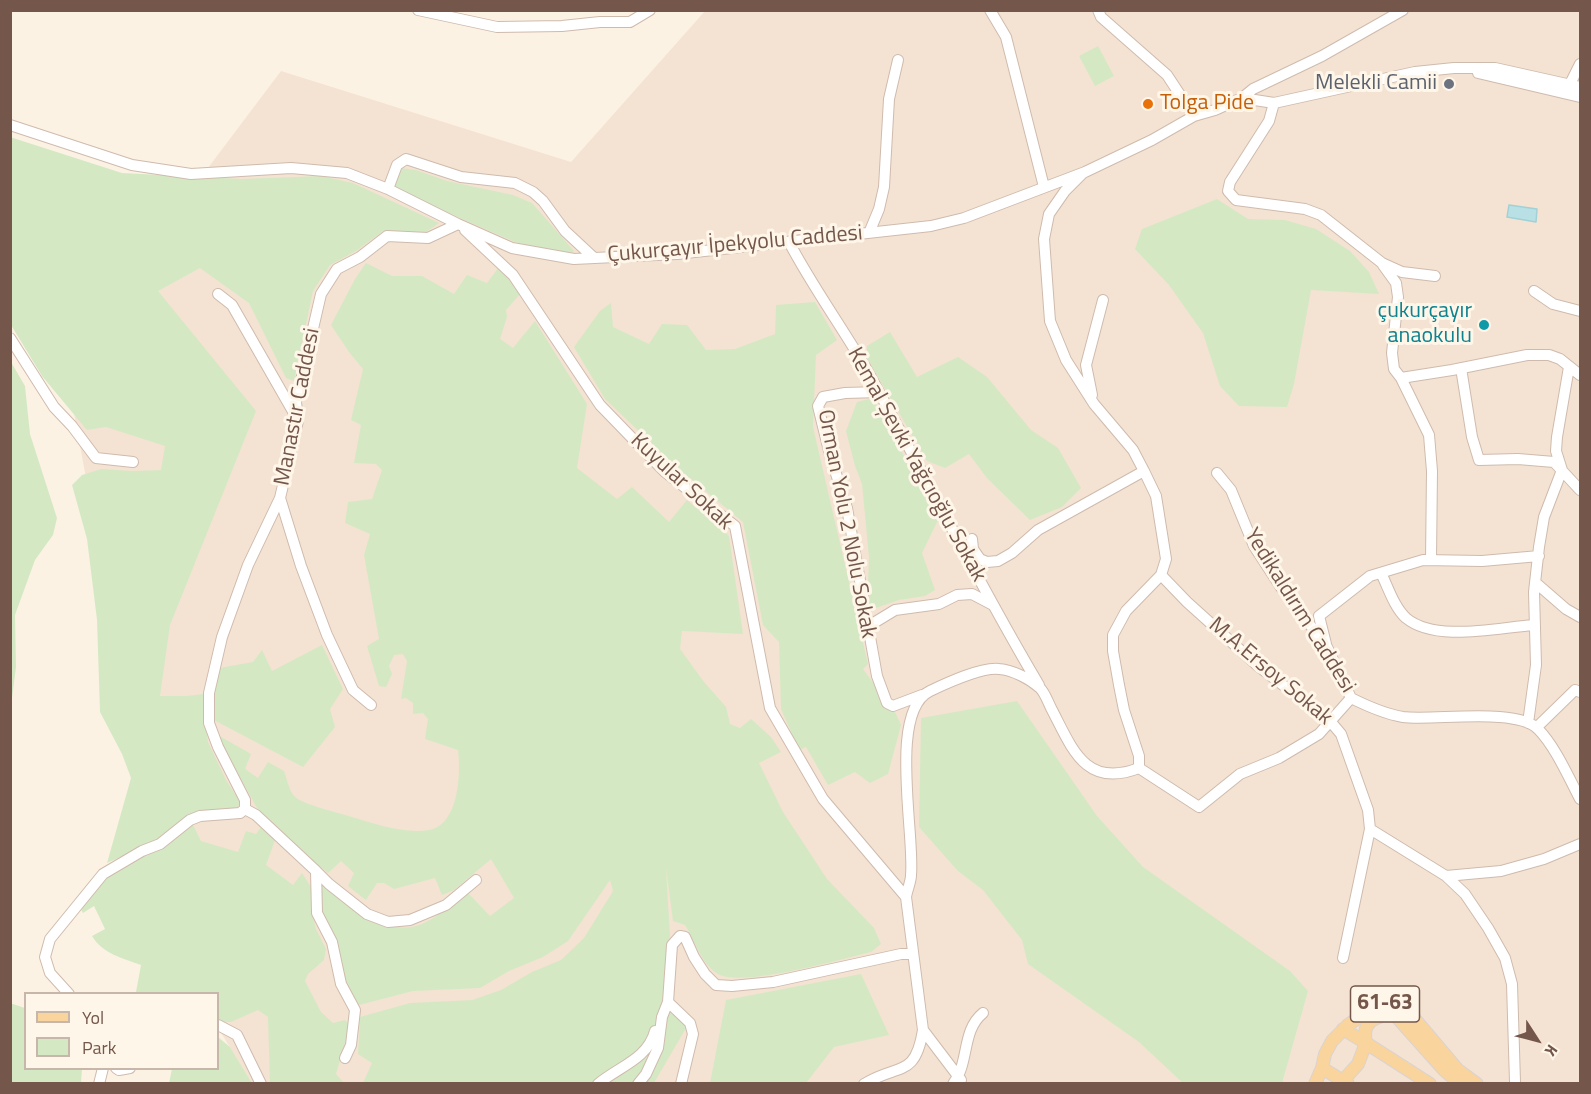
<!DOCTYPE html>
<html>
<head>
<meta charset="utf-8">
<style>
  body { margin:0 }
  #map { position:relative; width:1591px; height:1094px; overflow:hidden; background:#fcf2e4; font-family:"Titillium Web",sans-serif }
  canvas { display:block }
  .frame { position:absolute; inset:0; border:12px solid #74574a; pointer-events:none }
  .legend { position:absolute; left:24px; top:992px; width:195px; height:78px; box-sizing:border-box; background:#fff6ea; border:2px solid #c7b6aa; margin:0; padding:8px 10px; list-style:none; font-size:18px; color:#74574a }
  .legend li { display:flex; align-items:center; gap:12px; height:30px }
  .legend b { width:30px; border:2px solid #c7b6aa }
  .north { position:absolute; left:1507px; top:1010px; width:60px; height:60px; -webkit-text-stroke:4px #fff6ea; paint-order:stroke; rotate:126deg; font-size:16px; font-weight:700; line-height:24px; text-align:center; color:#74574a }
  .north::after { content:''; display:block; margin:auto; width:21px; height:27px; background:#74574a; clip-path:polygon(50% 0,100% 100%,50% 72%,0 100%) }
</style>
</head>
<body>
<div id="map">
<canvas width="1591" height="1094"></canvas>
<div class="frame"></div>
<ul class="legend">
<li><b style="height:8px;background:#fad49d"></b>Yol</li>
<li><b style="height:16px;background:#d4e9c3"></b>Park</li>
</ul>
<div class="north">K</div>
</div>
<script>
const ctx = document.querySelector('canvas').getContext('2d');
ctx.lineJoin = 'round';
function paint(path, color) {
  ctx.fillStyle = color;
  ctx.fill(path, 'evenodd');
}
function strokePath(path, color, width, dash) {
  ctx.strokeStyle = color;
  ctx.lineWidth = width;
  ctx.lineCap = dash ? 'butt' : 'round';
  ctx.setLineDash(dash || []);
  ctx.stroke(path);
}
function label(font, color, halo, rows, align = 'center') {
  ctx.font = font + ' "Titillium Web",sans-serif';
  ctx.lineWidth = 6;
  ctx.setLineDash([]);
  ctx.textBaseline = 'middle';
  ctx.strokeStyle = halo;
  ctx.fillStyle = color;
  for (const [text, x, y, turn = 0] of rows) {
    ctx.save();
    ctx.translate(x, y);
    ctx.rotate((+turn || 0) * Math.PI / 180);
    ctx.textAlign = isNaN(turn) ? turn : align;
    if (halo) ctx.strokeText(text, 0, 0);
    ctx.fillText(text, 0, 0);
    ctx.restore();
  }
}
paint(new Path2D(`
  M705,11H1580V1083H252L218,1028V994L175,961L64,359L281,71L571,162Z`), '#f4e3d2');
paint(new Path2D(`
  M1098,46L1114,76L1095,86L1079,56Z
  M10,137L122,173L242,179L321,176L353,183L439,223L426,232L383,231L356,251L330,265L313,291L294,381L286,378L249,303L200,268L158,291L256,411L170,625L160,696H187L203,694L208,742L226,780L240,802L238,807L190,814L159,840L107,863L131,778L122,754L100,712L97,620L87,539L72,485L82,475L101,469L133,471L161,470L165,446L106,427L87,430L42,376L11,325Z
  M401,168L416,170L447,181L513,195L532,203L574,251L572,253L550,251L515,242L398,191L394,184Z
  M1217,199L1248,219L1285,220L1316,229L1350,251L1369,272L1379,294L1311,290L1294,384L1287,407L1239,406L1220,386L1203,333L1169,285L1135,249L1142,229Z
  M366,263L392,276H422L454,294L467,275L487,283L499,267L520,294L506,310L507,317L500,339L513,348L535,321L587,404L577,468L617,499L632,487L669,522L687,500L729,536L743,634L682,631L680,649L704,682L726,707L730,724L740,728L751,719L771,737L781,752L759,763L783,812L827,879L874,928L881,944L871,952C841,959 742,988 718,974C701,964 695,941 685,925L673,921L666,868L670,936L663,1002L682,1020L686,1028L654,1083H363L372,1063L358,1054L360,1017L410,1003L472,1000L501,990L532,972L561,960L584,938L613,891L610,880L568,941L543,957L509,971L480,988L413,991L359,1005L353,999L344,983L320,912L319,881C347,901 386,939 422,924C438,917 454,902 468,893L490,916L514,898L491,859L454,890L442,895L435,878L394,889L384,883H377L366,900L348,886L354,873L341,861L328,873L289,841L257,808L216,734L251,754L245,769L258,778L268,762L284,771C287,779 289,791 295,797C305,805 339,813 352,817C376,824 403,834 429,830C459,825 461,773 458,750L425,739L428,719L423,713L413,714V703L406,698L401,699L407,661L403,654L394,655L389,666L392,674L386,687L379,686L367,646L379,639L364,555L370,534L345,523L348,502L372,499L382,470L376,464L354,463L361,425L351,420L363,369L349,352L331,325L355,279Z
  M815,302L837,340L816,355L813,427L868,664L863,669L896,714L901,725L888,774L870,783L855,772L828,785L806,747L799,750L781,709L779,642L763,625L743,522L680,470L605,399L574,347L600,311L611,303L613,327L649,344L662,324L687,325L706,350L735,349L775,334L776,305Z
  M890,332L917,377L958,357L987,377L1031,430L1058,448L1081,488L1062,507L1030,520L987,478L969,454L945,468L927,461L867,358V346Z
  M11,362L25,386L30,434L57,518L53,535L35,560L15,615L16,667L11,706Z
  M873,398L938,520L922,553L935,590L925,596L899,600L870,610L868,587L869,557L862,484L855,466L846,431L857,402Z
  M322,645L343,689L330,709L335,727L303,767L212,719V695L219,668L253,662L262,650L272,671Z
  M1017,701L1097,816L1143,867L1290,971L1308,991L1282,1083H1183L1139,1042L1028,964L1022,940L983,890L958,871L919,827L921,718Z
  M192,823L201,841L238,852L246,831L256,834L261,827L275,840L266,865L293,885L302,873L311,887V909L316,929L326,949L324,960L308,974L305,981L321,1012L333,1023L345,1020L350,1026L336,1074L344,1083H270L268,1017L258,1010L231,1022H218V994H139L136,992L141,965C122,958 103,954 92,936L105,929L94,906L83,913L80,908L105,876Z
  M861,974L889,1035L834,1047L806,1083H710L726,1000Z
  M10,1003L25,1008L26,1068L82,1069L81,1083H11Z
  M218,1037L230,1047L252,1083H169L172,1069L218,1068Z`), '#d4e9c3');
const water = new Path2D(`
  M1509,205L1537,209L1536,222L1507,217Z`);
paint(water, '#b9e1e5');
strokePath(water, '#9fd1d7', 1.5);
const minor = new Path2D(`
  M418,10L497,27L562,26L600,22H630L650,10
  M990,10L1006,37L1044,187
  M1098,10L1101,17L1167,75L1194,116
  M1478,73L1580,97
  M1570,84L1580,64
  M1242,98L1253,89L1322,56L1403,10
  M1274,103L1269,121L1230,182L1228,191L1236,200L1305,209L1321,215L1382,263L1402,272L1435,276
  M10,125L132,165L191,174L291,168L347,173L388,189L458,224L512,248L574,259L677,254L931,226L964,218L1085,172L1152,140L1194,116L1215,110L1242,98L1274,103L1415,72L1454,68H1495L1580,87
  M1082,174L1065,191L1049,214L1044,239L1050,321L1066,360L1094,404L1133,450L1144,471L1156,496L1166,559L1161,575L1126,611L1113,635V651L1119,685L1124,710L1139,756V768
  M388,189L397,165L406,159L461,177L515,183L533,192L543,201L565,231L594,258
  M465,230L513,275L600,405L665,472L735,526L770,708L823,799L906,897
  M869,233L879,209L884,187L889,99L898,60
  M789,242C812,286 842,327 867,370C925,475 978,583 1039,685
  M1383,265L1396,283L1398,297L1392,353L1394,369L1401,378L1429,435L1432,471L1431,560
  M1534,291L1553,304L1580,311
  M218,294L232,305L295,415
  M10,338L54,407L72,426L96,458L133,462
  M1461,368L1472,437L1479,460L1518,459L1554,462L1580,490
  M1401,378L1452,370L1527,355H1549L1560,359L1580,375
  M879,392L845,393L823,397L818,406L830,455L847,508L877,676L887,703L893,706L922,695
  M1092,395L1086,365L1103,300
  M1217,473L1231,490L1254,546L1280,586L1327,647L1351,698C1367,706 1385,714 1403,717C1433,721 1517,707 1538,729C1555,746 1569,778 1580,799
  M280,498L301,566L327,635L353,690L371,705
  M972,539L973,549L980,559L987,562L998,561L1012,553L1038,530L1144,471
  M1381,573C1388,587 1394,607 1406,618C1436,643 1499,627 1535,625
  M1161,575L1187,602L1258,666L1330,721L1341,734L1368,810L1370,829L1343,958
  M1536,583L1566,609L1580,617
  M867,627L895,610L939,604L957,595L972,594L993,605
  M1326,644L1319,616L1370,576L1423,560L1482,561L1539,556
  M1528,723L1536,665L1534,592L1539,547L1544,517L1562,470L1556,451L1557,437L1569,367
  M1537,727L1575,690L1580,692
  M1139,768L1199,807L1240,774L1279,758L1319,734L1351,698
  M245,809V800L218,747L209,723V693L222,637L248,565L280,498L298,421L296,402L321,294L337,269L360,257L387,236L428,238L458,224
  M245,809L256,815L316,871L317,913L332,942L341,984L355,1010L351,1045L345,1058
  M1370,829L1446,876L1501,871L1544,859L1580,844
  M316,871L329,884L367,914L388,922L410,920L446,905L476,880
  M1446,876L1465,894L1488,928L1505,958L1512,984L1515,1082
  M69,994L50,973L45,957L50,939L103,874L142,851L160,844L190,820L200,816L240,813L245,809
  M668,1002L690,1023L693,1034L681,1084
  M218,1025L237,1035L261,1084
  M923,1030L961,1080
  M116,1068L119,1070L130,1068
  M99,1084L103,1068
  M598,1084C618,1067 648,1059 655,1031
  M638,1084L646,1074L658,1048L662,1017L668,1002L672,945L680,936L685,937L694,957L705,974L716,985L732,986L773,982L901,954H913
  M864,1084C898,1063 915,1079 923,1030L906,897C907,890 911,882 911,875C915,834 888,711 930,691C947,683 981,667 999,669C1013,670 1030,679 1040,688C1045,693 1048,702 1051,708C1072,748 1085,789 1139,768
  M953,1084C970,1062 961,1031 983,1013`);
const major = new Path2D(`
  M1315,1084L1322,1068
  M1340,1084L1358,1064L1366,1043L1343,1029
  M1348,1084L1322,1068L1325,1054L1332,1041L1348,1025L1368,1011L1382,1004L1395,1005L1409,1012L1458,1070L1477,1084
  M1430,1084L1366,1043C1361,1021 1376,1015 1395,1015L1444,1070L1460,1084`);
strokePath(minor, '#cfbbae', 12);
strokePath(major, '#dbd3d0', 14);
strokePath(minor, '#fff', 10);
strokePath(major, '#fad49d', 12);
for (const [x, y, r, color] of [
  [1449,84,6,"#6b7280"],
  [1148,104,6,"#e8710a"],
  [1484,325,6,"#0f9aa8"]
]) {
  const dot = new Path2D();
  dot.arc(x, y, r, 0, 2 * Math.PI);
  ctx.fillStyle = color;
  ctx.fill(dot);
  strokePath(dot, '#fff6ea', 2);
}
for (const [x, y, w] of [
  [1385,1004,69]
]) {
  const box = new Path2D();
  box.roundRect(x - w / 2, y - 18, w, 36, 4.5);
  ctx.fillStyle = '#fff6ea';
  ctx.fill(box);
  strokePath(box, '#74574a', 1.5);
}
label('bold 21px', '#74574a', null, [
  ["61-63",1385,1004]
]);
label('22px', '#5b616d', '#fff6ea', [
  ["Melekli Camii",1437,84]
], 'right');
label('22px', '#c56008', '#fff6ea', [
  ["Tolga Pide",1160,104]
], 'left');
label('22px', '#74574a', '#fff6ea', [
  ["Çukurçayır İpekyolu Caddesi",735,245,-5],
  ["Manastır Caddesi",298,407,-79],
  ["Kemal Şevki Yağcıoğlu Sokak",916,465,61],
  ["Kuyular Sokak",681,482,43],
  ["Orman Yolu 2 Nolu Sokak",846,524,79],
  ["Yedikaldırım Caddesi",1299,611,58],
  ["M.A.Ersoy Sokak",1270,672,40]
]);
label('22px', '#0d838f', '#fff6ea', [
  ["çukurçayır",1472,312],
  ["anaokulu",1472,337]
], 'right');
</script>
</body>
</html>
